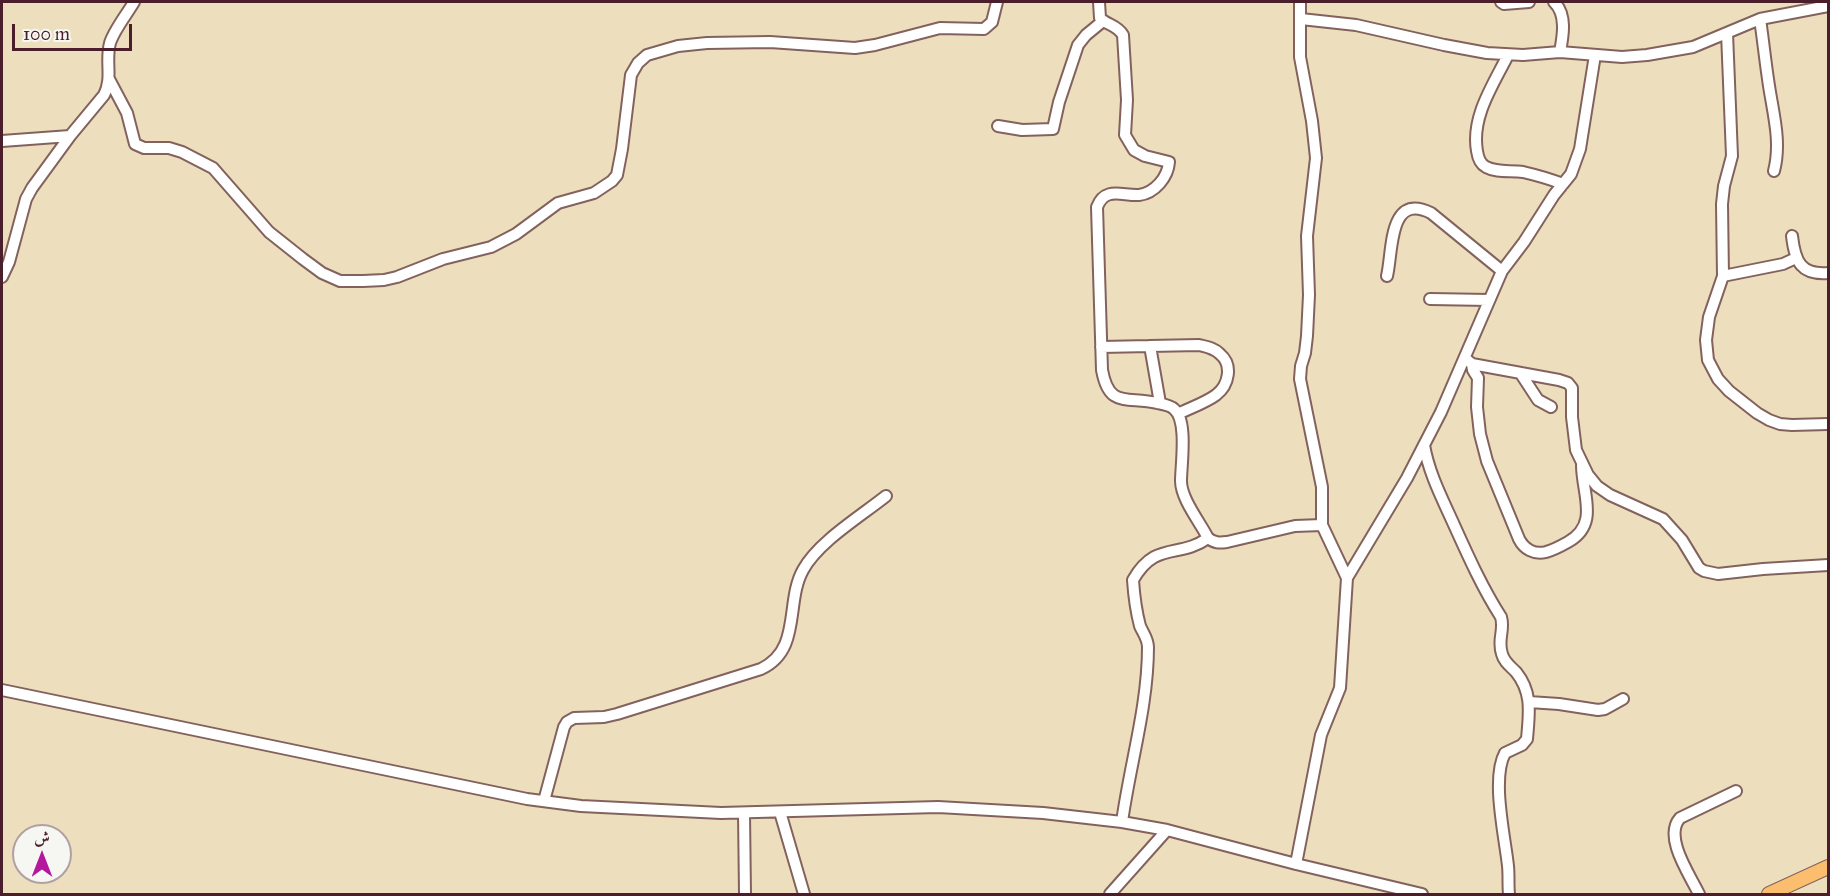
<!DOCTYPE html>
<html>
<head>
<meta charset="utf-8">
<style>
  body { margin:0 }
  #map { position:relative; width:1830px; height:896px; overflow:hidden; background:#eddfbe; font-family:"IM FELL Great Primer",Amiri,serif }
  canvas { display:block }
  .frame { position:absolute; inset:0; border:3px solid #4a1f2b; pointer-events:none }
  .north { position:absolute; left:12px; top:824px; width:60px; height:60px; box-sizing:border-box; background:#f6f6f2; border:2px solid #b1a0a2; border-radius:50%; rotate:0deg; font-size:16px; font-weight:700; line-height:24px; text-align:center; color:#4a1f2b }
  .north::after { content:''; display:block; margin:auto; width:21px; height:27px; background:#b5179e; clip-path:polygon(50% 0,100% 100%,50% 72%,0 100%) }
  .scale { position:absolute; left:12px; top:24px; width:120px; height:27px; box-sizing:border-box; border:3px solid #4a1f2b; border-top:0; padding-left:8px; font-size:18px; line-height:21px; white-space:nowrap; color:#4a1f2b; -webkit-text-stroke:4px #f6f6f2; paint-order:stroke }
</style>
</head>
<body>
<div id="map">
<canvas width="1830" height="896"></canvas>
<div class="frame"></div>
<div class="north">ش</div>
<div class="scale">100 m</div>
</div>
<script>
const ctx = document.querySelector('canvas').getContext('2d');
ctx.lineJoin = 'round';
function strokePath(path, color, width, dash) {
  ctx.strokeStyle = color;
  ctx.lineWidth = width;
  ctx.lineCap = dash ? 'butt' : 'round';
  ctx.setLineDash(dash || []);
  ctx.stroke(path);
}
const minor = new Path2D(`
  M1099,2L1100,18C1107,25 1117,25 1123,35L1127,100L1125,135L1134,150L1145,156L1169,162C1168,177 1155,193 1139,195C1122,196 1105,186 1097,207L1102,370C1109,409 1127,396 1157,403C1162,404 1170,405 1174,409C1188,420 1181,465 1181,481C1181,499 1200,522 1208,538C1214,543 1219,543 1227,542L1295,526L1322,525
  M1300,2V57L1312,121L1316,158L1307,236L1309,295L1307,336L1305,353L1301,366L1300,379L1322,487V525L1347,578
  M1501,2L1504,4L1529,2
  M1554,2C1567,14 1563,36 1560,52
  M1301,19L1356,25L1444,45L1487,53L1523,55L1560,52L1622,57L1647,55L1693,47L1760,19L1828,6
  M1760,19C1763,39 1765,59 1768,79C1772,110 1782,140 1774,171
  M1727,33L1732,156L1724,186L1722,204L1723,276L1709,317L1706,340L1708,360L1718,379L1729,391L1757,413L1769,420L1780,424L1792,425L1828,424
  M1508,55C1493,85 1471,117 1477,151C1478,158 1480,164 1486,167C1497,173 1511,170 1523,172C1536,175 1550,179 1563,184
  M109,79L127,113L135,144L144,148H169L182,152L213,168L269,232L303,259L322,273L340,281H363L384,280L397,277L443,259L491,247L516,234L558,203L594,193L612,181L617,175L622,149L631,75L638,63L647,55L678,46L707,43L770,42L855,48L875,45L940,28L984,29L992,22L997,2
  M998,126L1022,130L1053,129L1059,102L1078,45L1086,35L1103,21
  M2,141L70,136
  M1792,236C1795,262 1801,275 1828,273
  M1387,276C1393,251 1388,192 1431,213L1502,271
  M1723,276L1783,264L1796,258
  M2,277L9,262L26,199L32,188L70,136L104,95C113,78 105,61 110,43C114,30 127,14 134,2
  M1430,299L1489,300
  M1150,346L1160,403
  M1101,347L1199,345C1207,347 1214,348 1220,354C1233,365 1229,385 1216,395C1205,403 1190,408 1178,414
  M1465,358L1472,364L1559,380L1568,383L1572,388V417L1576,450L1588,475L1597,486L1610,495L1663,519L1682,540L1699,568L1704,571L1718,574L1763,569L1828,565
  M1472,364L1473,370L1478,378L1477,407L1480,434L1487,461L1519,539C1524,549 1534,555 1546,552C1553,550 1561,546 1568,542C1600,524 1582,494 1582,465
  M1521,374L1538,400L1551,407
  M1424,445C1429,474 1443,500 1455,527C1469,558 1483,589 1501,617C1505,630 1497,640 1502,654C1504,662 1510,666 1516,672C1533,693 1529,714 1527,739L1522,745L1505,753C1491,778 1505,837 1508,866C1509,875 1508,885 1509,894
  M2,690L527,799L581,806L721,813L938,807L1043,813L1122,822L1167,830L1296,864L1422,894
  M1529,702L1559,704L1598,710L1605,709L1623,699
  M544,801L564,727L567,722L574,718L604,717L617,714L761,669C802,650 785,602 803,570C818,542 861,516 886,496
  M780,812L804,894
  M744,813L745,894
  M1122,822C1130,764 1148,706 1148,647C1148,639 1143,633 1140,626C1136,611 1134,595 1133,580C1156,540 1179,559 1208,538
  M1296,864L1321,735L1340,688L1347,578L1407,478L1441,412L1502,271L1524,242L1554,195L1571,174L1580,149L1595,55
  M1110,894L1167,830
  M1699,894C1690,875 1663,837 1680,818L1736,791`);
const major = new Path2D(`
  M1769,894L1828,867`);
strokePath(minor, '#83625e', 14);
strokePath(major, '#83625e', 16);
strokePath(minor, '#fff', 10);
strokePath(major, '#fbbe6e', 14);
</script>
</body>
</html>
